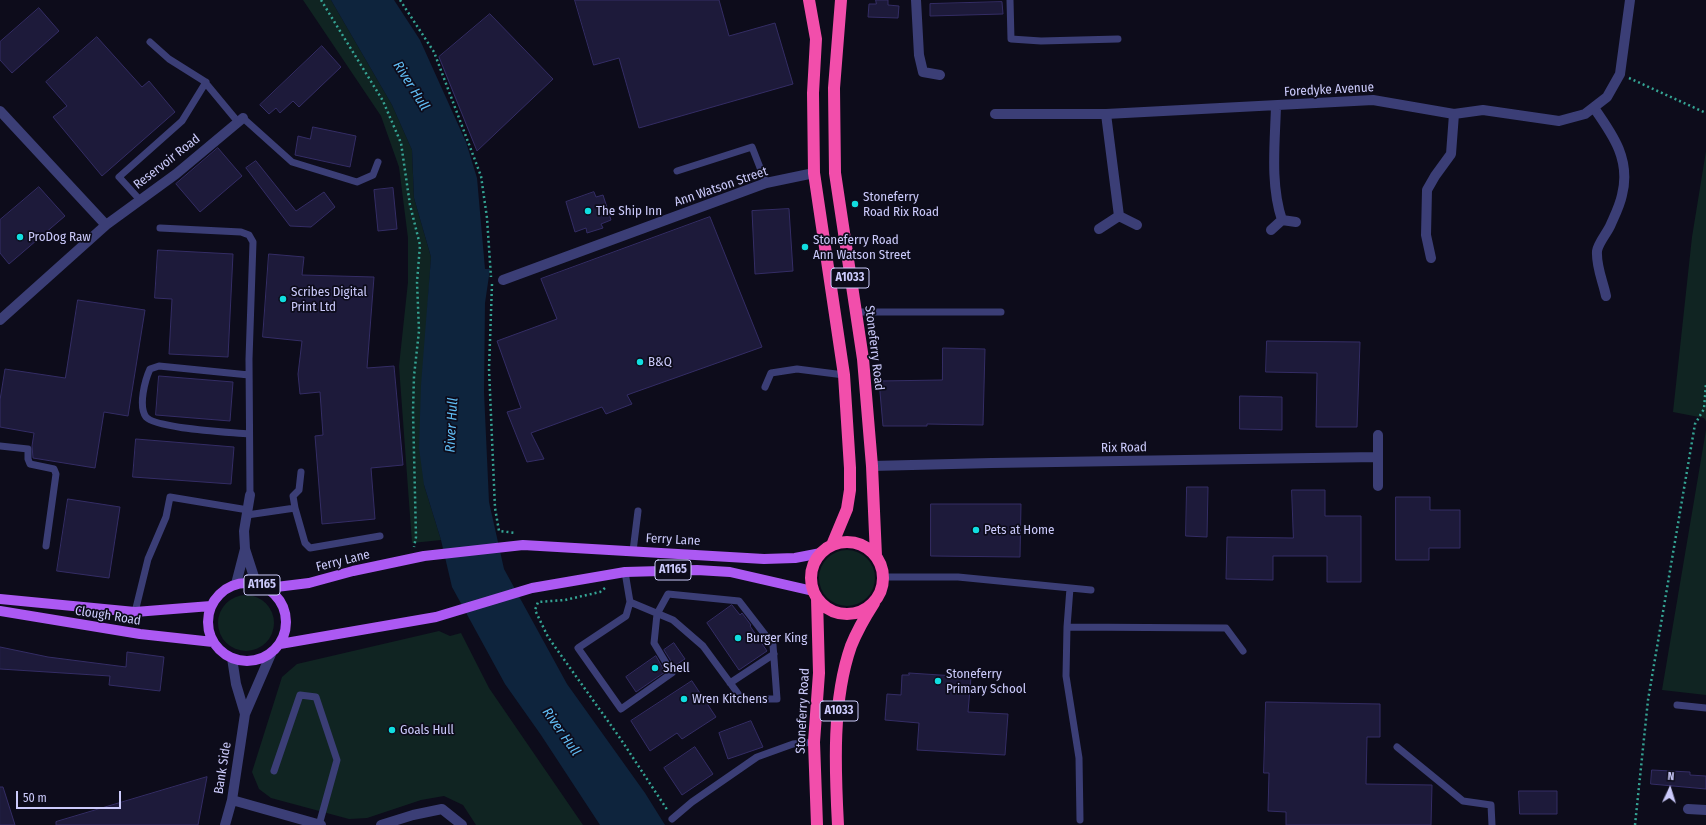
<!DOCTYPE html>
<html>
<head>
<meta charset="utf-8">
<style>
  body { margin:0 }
  #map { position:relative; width:1706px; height:825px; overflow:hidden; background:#0d0c1b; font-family:"Fira Sans Condensed",sans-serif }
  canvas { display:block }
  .north { position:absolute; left:1650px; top:769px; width:40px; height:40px; -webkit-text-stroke:3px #0d0c1b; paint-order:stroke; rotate:4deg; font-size:11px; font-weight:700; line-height:16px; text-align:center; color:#cbcafb }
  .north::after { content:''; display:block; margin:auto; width:14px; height:18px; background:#cbcafb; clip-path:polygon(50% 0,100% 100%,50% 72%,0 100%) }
  .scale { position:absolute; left:16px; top:791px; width:105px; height:18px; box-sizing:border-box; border:2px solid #cbcafb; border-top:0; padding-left:5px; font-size:12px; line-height:14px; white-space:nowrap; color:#cbcafb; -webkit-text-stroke:3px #0d0c1b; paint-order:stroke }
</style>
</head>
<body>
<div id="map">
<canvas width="1706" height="825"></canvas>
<div class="north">N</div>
<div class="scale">50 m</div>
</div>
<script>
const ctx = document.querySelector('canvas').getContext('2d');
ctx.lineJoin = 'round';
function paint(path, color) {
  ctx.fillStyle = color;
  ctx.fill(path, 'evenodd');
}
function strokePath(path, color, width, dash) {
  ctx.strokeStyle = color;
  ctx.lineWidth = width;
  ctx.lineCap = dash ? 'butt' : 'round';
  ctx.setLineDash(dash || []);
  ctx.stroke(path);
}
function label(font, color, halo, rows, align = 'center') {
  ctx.font = font + ' "Fira Sans Condensed",sans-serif';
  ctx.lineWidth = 3.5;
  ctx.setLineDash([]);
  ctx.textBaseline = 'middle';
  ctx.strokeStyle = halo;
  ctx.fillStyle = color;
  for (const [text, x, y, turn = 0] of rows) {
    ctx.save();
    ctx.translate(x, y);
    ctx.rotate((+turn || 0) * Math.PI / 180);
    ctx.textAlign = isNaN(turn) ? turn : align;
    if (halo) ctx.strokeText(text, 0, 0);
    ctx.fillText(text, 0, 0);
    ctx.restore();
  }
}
paint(new Path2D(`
  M303,0H331L392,105L412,150L414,198L431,257L427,319L424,485L441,540L412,543L399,366L408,282V238L399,167L381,116Z
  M1706,151V421L1704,418L1673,412L1692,237Z
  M1706,430V695L1662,690Z
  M819 578a28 28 0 1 1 56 0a28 28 0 1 1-56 0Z
  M218 623a28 28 0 1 1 56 0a28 28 0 1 1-56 0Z
  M439,631L450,636L461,633L489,688L583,825H476L463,805L444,796L421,800L367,818L349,819L271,798L259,789L252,772L282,677L297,664Z`), '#102422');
paint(new Path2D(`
  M331,0H394L420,40L466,142L477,178L485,269H490L485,303L484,392L489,502L504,569L567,684L645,793L665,825H600L541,735L505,684L452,587L441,540L424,485L419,448L421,385L431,257L414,198L412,150L392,105Z`), '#0e243d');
const building = new Path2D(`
  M575,0H719L729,36L775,23L793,84L639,128L619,58L594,65Z
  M876,0H888V5L899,6L898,18L868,17L869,4H876Z
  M1002,2L1003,14L930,16V4Z
  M39,8L59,31L12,73L0,60V42Z
  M490,14L553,79L477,151L439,57Z
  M97,37L142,87L149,81L175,112L102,176L53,117L67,106L46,82Z
  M322,46L341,67L299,107L293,101L280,113L276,108L269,114L260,105Z
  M313,127L356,136L350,167L295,155L298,136L310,139Z
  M218,148L242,176L200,212L176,184Z
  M256,161L296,211L324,192L335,207L311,227L290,226L246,168Z
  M39,187L65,216L9,264L0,253V220Z
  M393,188L397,229L378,231L374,190Z
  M594,192L596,197L603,195L611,220L601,224L603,228L587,233L586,228L575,232L566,202Z
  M789,209L793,271L755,274L752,211Z
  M710,217L762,347L627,395L632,404L606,414L602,407L531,433L544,459L527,462L507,412L521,408L497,341L557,319L541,279Z
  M158,250L233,254L228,357L169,354L172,299L155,298Z
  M269,254L304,257L302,275L374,277L367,368L394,366L403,465L371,468L375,519L322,524L315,436L323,435L320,392L300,394L298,374L302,341L263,337Z
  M78,300L145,310L128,416L104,412L95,468L33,458L32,446L34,433L0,427V400L5,369L65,378Z
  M1267,341L1360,342L1357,427H1316L1317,373L1266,372Z
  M943,348L985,349L983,425L927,424V426H883L879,381L942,380Z
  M159,376L233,382L230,421L156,415Z
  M1240,396L1282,397V430L1240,429Z
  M136,439L234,447L231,484L133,477Z
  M1187,487H1208L1207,537L1186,536Z
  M1292,490H1325V516H1361V582H1327V556H1273V580L1226,579L1227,537L1293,538Z
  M1396,497H1430V510H1460V548H1429V560H1396Z
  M68,499L120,507L109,578L57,571Z
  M931,504H1021L1020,557L931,556Z
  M732,605L740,615L742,613L751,625L750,626L767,651L739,670L707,623Z
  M674,643L685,659L674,666L664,650Z
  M0,647L48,657L126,667L127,652L164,657L160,691L109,685L110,676L0,669Z
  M656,656L665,672L636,692L626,677Z
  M909,673L971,677L968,712L1008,714L1005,755L917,750L919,723L885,720L887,694L901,695L902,675H909Z
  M692,681L716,717L682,739L677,733L650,751L631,721Z
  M1266,702L1380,704V737H1367L1366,784L1432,785L1431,825H1286V812L1268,811L1269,773H1264Z
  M751,721L763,747L728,759L719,733Z
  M695,747L713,774L682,795L664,768Z
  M1652,770L1690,772V775L1706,776V789L1651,784Z
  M207,777L198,825H56V822Z
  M0,787H3L15,825H0Z
  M1519,791H1557V814H1520Z`);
paint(building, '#1d1a3a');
strokePath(building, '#342d65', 1);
strokePath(new Path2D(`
  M321,0L383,101L401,143L410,205L420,245L417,282L419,331L414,376L413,411L416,537L414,547
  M400,0L434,52L481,176L487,218L491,277
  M1629,78L1706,113
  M492,284L489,369L495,508L499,531L516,533
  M605,588L600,592L565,600L538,602L535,610L548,637L620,738L668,811
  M1635,825L1648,700L1695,424L1704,409L1706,384`), '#35a494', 2.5, [2, 3]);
strokePath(new Path2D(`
  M1010,0L1011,39L1041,41L1118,39
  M150,42L169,59L204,81L238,122
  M243,118L292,162L357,182L373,175L378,162
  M677,171L752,147L766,183
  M140,200L119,177L182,121L206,82
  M160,228L241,232L249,235L253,242L249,359L250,495
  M855,312H1001
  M249,375L159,366L150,369C145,380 138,406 146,417C157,429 231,432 249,434
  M765,387L771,373L797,369L844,375
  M0,446L28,449V459L30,464L54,469L56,474L46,546
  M295,508L293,496L299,490L301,472
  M247,515L295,508L305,543L310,548L380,536
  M633,551L638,511
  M625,572L630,602L673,620L703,646L742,699H777L773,645L739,601L668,594L657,614L654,643L672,673L621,709L578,648L626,616L630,602
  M883,577H958L1091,590
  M1070,588L1067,627L1226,628L1243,651
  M135,612L148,559L166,517L170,497L248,510
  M1067,627L1066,676L1079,758L1080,820
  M730,683L774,654
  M1677,705L1706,708
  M1397,747L1463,801L1491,805L1492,825
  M274,771L300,695L316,697L337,760L319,825
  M672,819L692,802L757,757L793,744L814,742`), '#3b3e76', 7);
strokePath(new Path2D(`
  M916,0L919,55L923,72L940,75
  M1276,106C1275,143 1270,184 1282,220
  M1594,108C1613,135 1631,160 1622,195C1620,205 1615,215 1611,224C1608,232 1598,243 1597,251C1596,267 1603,281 1606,296
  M0,111L106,225
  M995,114H1106L1373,100L1454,114L1483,110L1559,121L1585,114L1607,97L1620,74L1630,0
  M1106,114L1119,216
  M1099,229L1119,216L1137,225
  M1271,230L1282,220L1296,222
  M1431,258L1426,235L1427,190L1435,176L1451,154L1454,114
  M503,280L766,183L814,173
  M0,320L106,225L176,174L243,118
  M872,466L992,463L1377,457
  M1378,486V435
  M245,549L256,583
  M236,584L245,549L244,531L250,495
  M232,658L236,684L245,714
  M232,800L321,825
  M1688,809L1706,810
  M225,825L232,800L245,714L271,654
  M381,825L413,815L442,809L462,825`), '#3b3e76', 10);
strokePath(new Path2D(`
  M208 622a39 39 0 1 1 78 0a39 39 0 1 1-78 0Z
  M268,588L309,583L353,571L424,556L523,545L764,559L795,558L821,553
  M0,599L135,612L211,606
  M0,611L140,634L213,642
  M280,644L436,617L532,588L625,572L697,570L730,572L813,591`), '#ac59f3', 10);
strokePath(new Path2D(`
  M809,0L816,39L813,93L814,173L844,375L850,468V490L847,509L832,545
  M841,0L834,88L835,173L863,359L872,466L876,556
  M811 578a36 36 0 1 1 72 0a36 36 0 1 1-72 0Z
  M817,598L819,673L814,742L817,825
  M838,825C835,769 832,700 851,646C857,631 865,617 874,603`), '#f24eab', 12);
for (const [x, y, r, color] of [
  [855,204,4,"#11dee0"],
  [588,211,4,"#11dee0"],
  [20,237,4,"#11dee0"],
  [805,247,4,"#11dee0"],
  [283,299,4,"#11dee0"],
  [640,362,4,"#11dee0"],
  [976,530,4,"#11dee0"],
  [738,638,4,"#11dee0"],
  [655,668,4,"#11dee0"],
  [938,681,4,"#11dee0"],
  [684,699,4,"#11dee0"],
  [392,730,4,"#11dee0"]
]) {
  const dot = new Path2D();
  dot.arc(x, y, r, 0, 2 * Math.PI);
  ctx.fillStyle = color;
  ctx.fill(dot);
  strokePath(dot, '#0d0c1b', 1.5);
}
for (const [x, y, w] of [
  [850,278,38],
  [673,570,36],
  [262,585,36],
  [839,711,38]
]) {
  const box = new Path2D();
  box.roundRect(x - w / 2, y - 10, w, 20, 3);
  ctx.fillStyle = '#0d0c1b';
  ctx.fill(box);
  strokePath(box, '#cbcafb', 1);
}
label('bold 12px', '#cbcafb', null, [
  ["A1033",850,278],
  ["A1165",673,570],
  ["A1165",262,585],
  ["A1033",839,711]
]);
label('13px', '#cbcafb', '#0d0c1b', [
  ["Foredyke Avenue",1329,90,-3],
  ["Reservoir Road",167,162,-38],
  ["Ann Watson Street",721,187,-19],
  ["Stoneferry Road",874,348,83],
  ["Rix Road",1124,448,-1],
  ["Ferry Lane",673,540,3],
  ["Ferry Lane",343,561,-14],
  ["Clough Road",108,616,9],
  ["Stoneferry Road",803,711,-87],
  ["Bank Side",223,768,-81]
]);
label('13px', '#cbcafb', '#0d0c1b', [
  ["Stoneferry",863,197],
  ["Road Rix Road",863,212],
  ["The Ship Inn",596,211],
  ["ProDog Raw",28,237],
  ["Stoneferry Road",813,240],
  ["Ann Watson Street",813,255],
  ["Scribes Digital",291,292],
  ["Print Ltd",291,307],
  ["B&Q",648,362],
  ["Pets at Home",984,530],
  ["Burger King",746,638],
  ["Shell",663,668],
  ["Stoneferry",946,674],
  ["Primary School",946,689],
  ["Wren Kitchens",692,699],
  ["Goals Hull",400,730]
], 'left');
label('italic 14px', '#60bcf3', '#0d0c1b', [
  ["River Hull",411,86,58],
  ["River Hull",452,425,-87],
  ["River Hull",561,732,55]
]);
</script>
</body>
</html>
